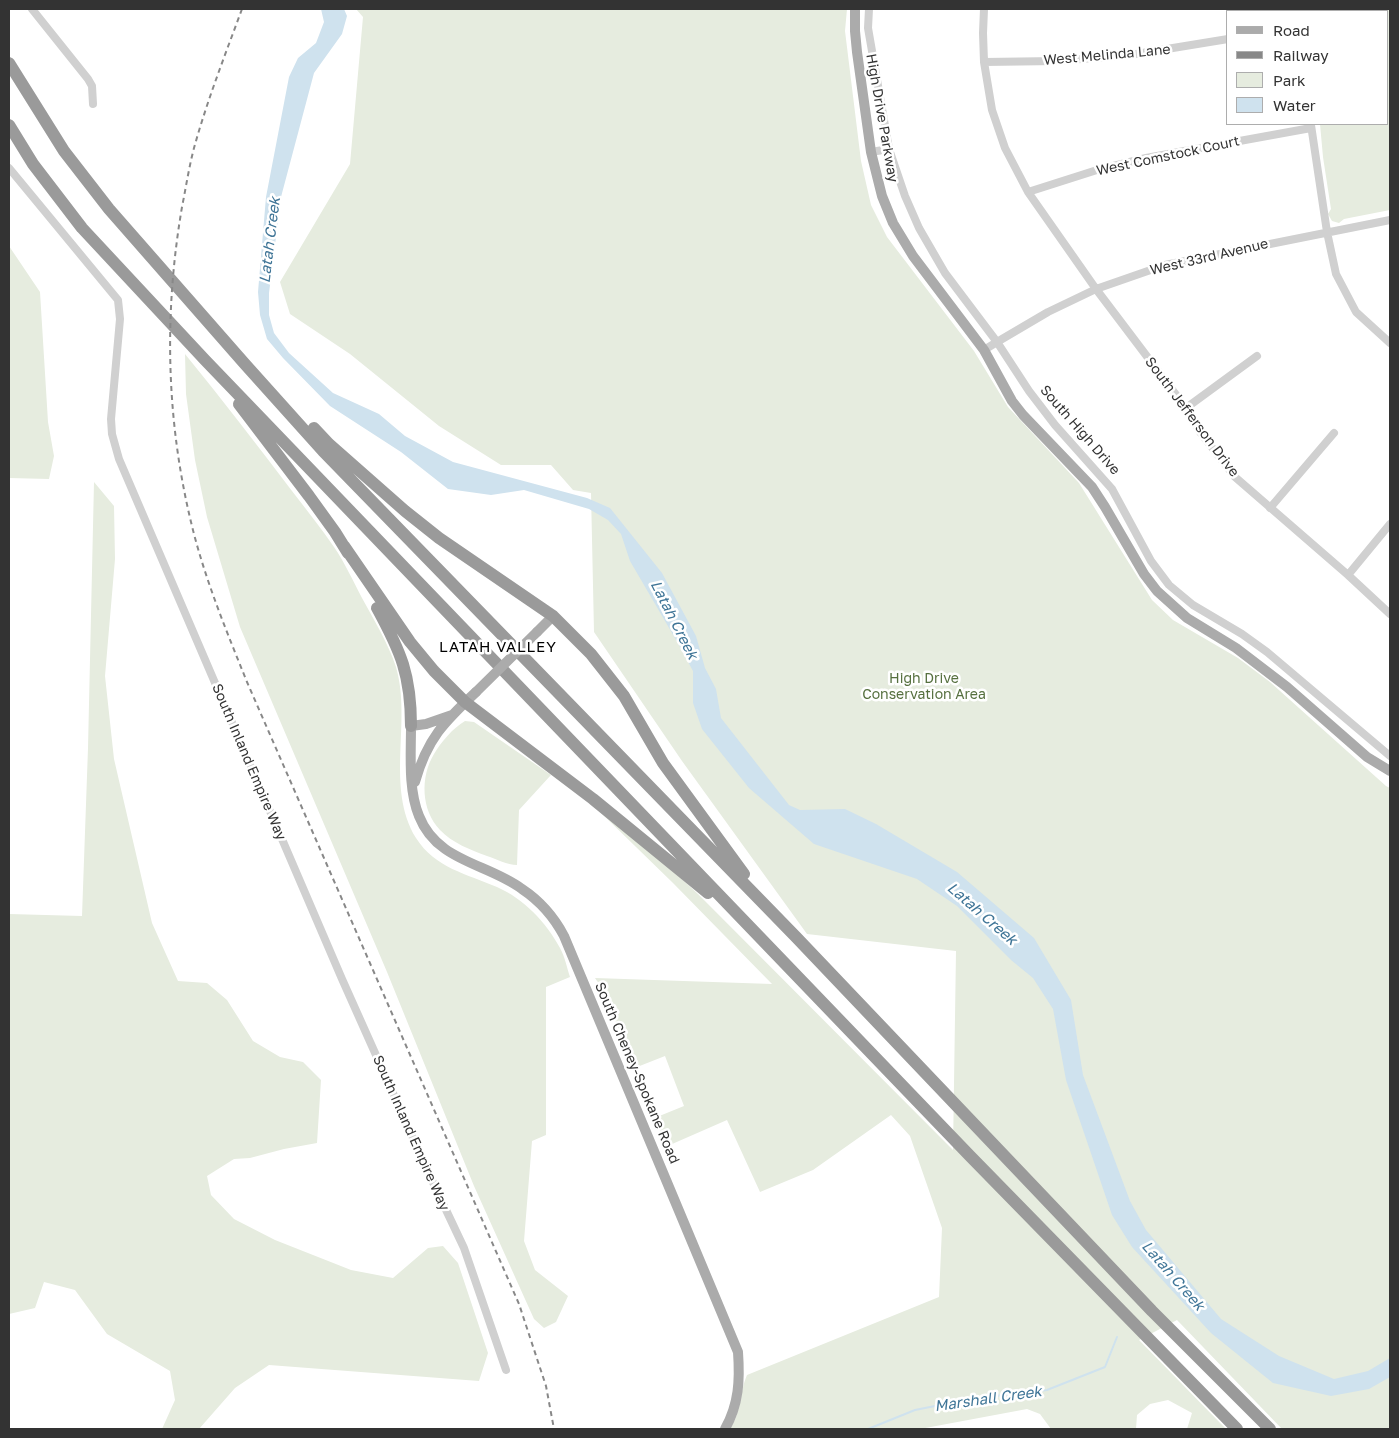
<!DOCTYPE html>
<html>
<head>
<meta charset="utf-8">
<style>
  body { margin:0 }
  #map { position:relative; width:1399px; height:1438px; overflow:hidden; background:#fff; font-family:"Golos Text",sans-serif }
  canvas { display:block }
  .frame { position:absolute; inset:0; border:10px solid #333; pointer-events:none }
  .legend { position:absolute; left:1226px; top:10px; width:162px; height:115px; box-sizing:border-box; background:#fff; border:1px solid #adadad; margin:0; padding:6px 9px; list-style:none; font-size:15px; color:#333 }
  .legend li { display:flex; align-items:center; gap:10px; height:25px }
  .legend b { width:25px; border:1px solid #adadad }
</style>
</head>
<body>
<div id="map">
<canvas width="1399" height="1438"></canvas>
<div class="frame"></div>
<ul class="legend">
<li><b style="height:6px;background:#ababab"></b>Road</li>
<li><b style="height:6px;background:#888"></b>Railway</li>
<li><b style="height:14px;background:#e6ecdf"></b>Park</li>
<li><b style="height:14px;background:#cfe2ee"></b>Water</li>
</ul>
</div>
<script>
const ctx = document.querySelector('canvas').getContext('2d');
ctx.lineJoin = 'round';
function paint(path, color) {
  ctx.fillStyle = color;
  ctx.fill(path, 'evenodd');
}
function strokePath(path, color, width, dash) {
  ctx.strokeStyle = color;
  ctx.lineWidth = width;
  ctx.lineCap = dash ? 'butt' : 'round';
  ctx.setLineDash(dash || []);
  ctx.stroke(path);
}
function label(font, color, halo, rows, align = 'center') {
  ctx.font = font + ' "Golos Text",sans-serif';
  ctx.lineWidth = 5;
  ctx.setLineDash([]);
  ctx.textBaseline = 'middle';
  ctx.strokeStyle = halo;
  ctx.fillStyle = color;
  for (const [text, x, y, turn = 0] of rows) {
    ctx.save();
    ctx.translate(x, y);
    ctx.rotate((+turn || 0) * Math.PI / 180);
    ctx.textAlign = isNaN(turn) ? turn : align;
    if (halo) ctx.strokeText(text, 0, 0);
    ctx.fillText(text, 0, 0);
    ctx.restore();
  }
}
paint(new Path2D(`
  M356,9H847L845,31L861,161L871,205L887,237L974,351L1008,407L1079,483L1152,600L1173,620L1238,658L1270,682L1386,786L1390,788V1429H1282L1177,1320L1139,1340L1226,1429H1187L1192,1413L1168,1400L1150,1404L1137,1415L1136,1429H1051L1040,1414L1027,1409L920,1429H730C742,1411 739,1394 747,1375L939,1297L942,1228L910,1136L891,1115L813,1170L760,1192L727,1120L663,1148L665,1143L656,1121L652,1119L684,1106L665,1056L632,1069L631,1058L601,987L595,978L772,984L673,883L598,810L657,856L698,894L953,1150L956,951L807,934L682,761L594,632L591,493L573,490L551,465H501L439,426L350,354L290,314L280,282L350,164L363,17Z
  M1317,9H1390V210L1344,219L1339,223L1332,221L1328,214L1331,209L1323,157L1320,124H1388V11H1317Z
  M9,246L40,292L48,422L54,456L49,479L9,478Z
  M185,354C222,399 257,445 292,491C306,509 321,528 334,547C345,563 353,581 362,598C374,620 388,643 396,667C412,722 385,787 416,838C435,868 467,874 497,887C524,899 546,922 560,948C565,957 567,968 570,977L546,987V1135L532,1141L524,1241L535,1270L568,1296L556,1322L544,1328L534,1319L474,1186L387,972L240,627L207,517L195,460L186,394Z
  M94,482L114,506L115,559L105,676L114,759L152,923L178,981L207,983L227,1000L253,1041L280,1057L303,1062L321,1080L317,1143L284,1149L250,1158L234,1159L207,1176L211,1195L234,1219L275,1240L351,1270L393,1278L428,1248L443,1246L458,1263L488,1353L479,1381L269,1365L235,1388L199,1429H162L175,1400L170,1371L107,1334L75,1290L44,1282L35,1308L9,1314V914L82,916L88,748Z
  M465,721L474,722L551,775L519,810L517,865C507,865 497,859 487,856C471,850 452,843 440,830C421,810 420,777 434,754C441,742 453,728 465,721Z`), '#e6ecdf');
paint(new Path2D(`
  M321,9H344L347,16L342,34L314,73L281,197L269,293V315L274,333L289,353L333,393L379,414L405,436L453,462L587,498L610,508L662,573L696,636L705,668L716,689L721,718L789,805L800,810L845,809L876,824L957,872L1034,938L1071,1000L1083,1075L1130,1201L1146,1230L1221,1319L1279,1356L1334,1379L1368,1371L1390,1358V1377L1369,1389L1331,1396L1273,1383L1211,1333L1132,1247L1112,1215L1066,1080L1053,1009L1033,978L1011,960L957,906L917,879L814,844L749,788L702,729L693,703V671L679,645L630,561L621,534L608,520L589,509L524,490L491,495L448,489L401,452L330,406L283,358L267,339L260,315L258,292L266,197L289,77L298,58L316,43L324,22Z`), '#cfe2ee');
strokePath(new Path2D(`
  M868,1429L915,1410L970,1399L1047,1390L1105,1367L1117,1337`), '#cfe2ee', 2);
strokePath(new Path2D(`
  M32,9L88,79L92,86L93,104
  M869,9L868,28L889,149L905,196L919,228L945,273L997,342L1029,391L1055,425L1112,489L1151,561L1169,585L1193,605L1242,634L1267,652L1390,756
  M984,9L983,33L984,62L992,110L1005,148L1028,192L1096,289L1186,408L1200,432L1235,477L1348,575L1390,614
  M1313,11V9
  M984,62L1057,61L1130,55L1228,39
  M1311,125L1327,232L1336,274L1356,312L1390,343
  M871,152L889,149
  M9,168L118,300L120,319L111,419L112,434L119,459L342,979L430,1176L464,1248L506,1370
  M1028,192L1097,170L1146,158L1311,128
  M984,350L997,342L1048,312L1096,289L1165,265L1390,220
  M1186,408L1257,356
  M1270,508L1334,433
  M1348,575L1390,524`), '#d0d0d0', 8);
strokePath(new Path2D(`
  M855,9V31L857,52L871,152L882,196L893,223L913,256L984,350L1012,401L1023,415L1092,487L1105,507L1144,574L1157,591L1187,618L1236,648L1287,687L1367,757L1390,771
  M537,632L553,616
  M452,715L426,724L411,726C411,755 408,789 419,816C437,862 487,863 522,889C540,901 554,917 564,936L738,1352C740,1380 739,1404 725,1429
  M415,782C427,739 444,722 476,692`), '#ababab', 10);
strokePath(new Path2D(`
  M9,63L64,151L109,209L244,363L323,451L796,937L1152,1311L1270,1429
  M9,125L33,164L82,228L205,360L970,1156L1237,1429
  M239,404L309,496L335,532L348,553
  M314,428L329,444L405,511L439,538L553,616L591,654L624,696L663,763L744,874
  M344,546L410,642L434,671L465,702L593,799L708,893
  M377,608C401,652 411,675 411,726`), '#9a9a9a', 12);
strokePath(new Path2D(`
  M242,9C225,55 207,101 194,148C189,167 186,187 182,207C164,312 166,418 191,522C204,577 226,630 247,682L519,1304L546,1386L554,1429`), '#888', 2, [5, 4]);
strokePath(new Path2D(`
  M476,692L537,632`), '#ababab', 10);
label('14px', '#333', '#fff', [
  ["West Melinda Lane",1107,55,-5],
  ["High Drive Parkway",882,118,80],
  ["West Comstock Court",1168,156,-12],
  ["West 33rd Avenue",1209,257,-13],
  ["South Jefferson Drive",1192,417,53],
  ["South High Drive",1080,430,49],
  ["South Inland Empire Way",249,762,67],
  ["South Cheney-Spokane Road",637,1073,67],
  ["South Inland Empire Way",411,1133,66]
]);
label('14px', '#56703f', '#fff', [
  ["High Drive",924,679],
  ["Conservation Area",924,695]
]);
label('italic 15px', '#3f7597', '#fff', [
  ["Latah Creek",270,240,-83],
  ["Latah Creek",674,620,63],
  ["Latah Creek",982,914,41],
  ["Latah Creek",1173,1276,49],
  ["Marshall Creek",988,1399,-8]
]);
ctx.letterSpacing = '1px';
label('15px', '#000', '#fff', [
  ["LATAH VALLEY",498,647]
]);
ctx.letterSpacing = '0px';
</script>
</body>
</html>
